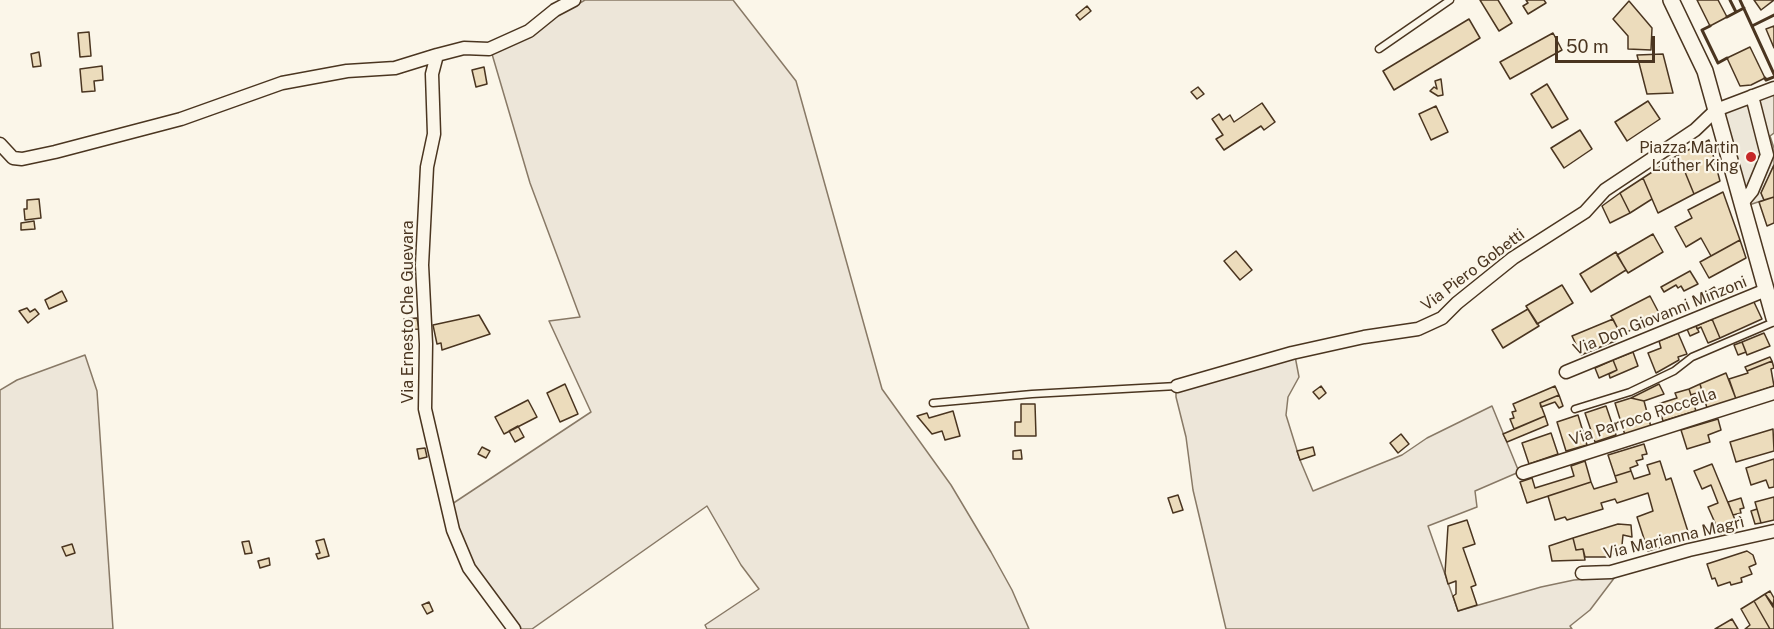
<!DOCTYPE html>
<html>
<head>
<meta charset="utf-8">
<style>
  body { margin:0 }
  #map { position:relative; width:1774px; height:629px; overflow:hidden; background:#fbf6e9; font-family:"Public Sans",sans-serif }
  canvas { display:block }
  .scale { position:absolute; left:1555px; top:36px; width:100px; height:27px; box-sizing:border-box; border:3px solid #4a3520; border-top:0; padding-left:8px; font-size:18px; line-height:21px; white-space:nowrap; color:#4a3520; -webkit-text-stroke:4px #fbf6e9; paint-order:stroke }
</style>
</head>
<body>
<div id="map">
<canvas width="1774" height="629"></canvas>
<div class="scale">50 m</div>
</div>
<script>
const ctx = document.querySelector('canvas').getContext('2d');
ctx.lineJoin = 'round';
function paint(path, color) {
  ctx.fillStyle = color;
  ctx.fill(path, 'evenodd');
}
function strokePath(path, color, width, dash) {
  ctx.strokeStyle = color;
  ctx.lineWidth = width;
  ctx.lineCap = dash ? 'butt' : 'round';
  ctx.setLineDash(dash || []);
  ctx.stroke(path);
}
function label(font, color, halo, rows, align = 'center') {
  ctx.font = font + ' "Public Sans",sans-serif';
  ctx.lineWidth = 4.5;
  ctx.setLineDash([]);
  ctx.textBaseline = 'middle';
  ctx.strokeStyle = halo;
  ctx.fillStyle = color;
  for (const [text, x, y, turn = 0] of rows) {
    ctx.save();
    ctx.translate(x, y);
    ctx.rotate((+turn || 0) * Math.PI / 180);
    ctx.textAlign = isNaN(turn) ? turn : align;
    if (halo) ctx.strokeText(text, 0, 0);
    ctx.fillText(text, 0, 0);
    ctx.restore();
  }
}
const green = new Path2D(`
  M585,0H733L796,81L882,389L951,485L991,552L1012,590L1029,629H707L705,625L759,589L741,565L707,506L532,629H519L473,565L457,529L452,504L591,412L549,321L580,317L530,183L492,54L529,37L559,15Z
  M85,355L97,391L113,629H0V390L17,380Z
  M1295,356L1299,377L1288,397L1286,415L1300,460L1313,491L1402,455L1427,438L1492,406L1519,472L1475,491L1477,507L1428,526L1458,611L1541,587L1574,580L1615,577L1590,610L1570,626L1572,629H1226L1193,490L1186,437L1176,397V390Z`);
paint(green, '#ede6d9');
strokePath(green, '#887966', 1.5);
const parking = new Path2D(`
  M1774,90V133L1770,136L1774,148V165L1761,193L1764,200L1743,207L1716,110Z`);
paint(parking, '#ede7d9');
strokePath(parking, '#887966', 1.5);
const building = new Path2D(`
  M1480,0H1498L1512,23L1499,31Z
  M1526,0H1544L1546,3L1528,14L1523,6L1528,3Z
  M1697,0H1718L1727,17L1710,26Z
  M1754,0H1774L1761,10Z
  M1629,1L1652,28L1651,50L1628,49V36L1613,19Z
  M1087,6L1091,11L1080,20L1076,15Z
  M1469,19L1480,38L1394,90L1383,71Z
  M1774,26V48L1766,29Z
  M89,32L91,56L80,57L78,33Z
  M1553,33L1562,50L1510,79L1500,62Z
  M1750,47L1765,78L1751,85L1740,86L1727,58Z
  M39,52L41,66L33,67L31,54Z
  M1663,54L1673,93L1647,94L1637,55Z
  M102,66L103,80L94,81L95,91L82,92L80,69Z
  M484,67L487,84L476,87L472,70Z
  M1441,79L1443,95L1438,96L1430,91L1434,87L1437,89L1435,81Z
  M1547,84L1568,119L1552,128L1531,94Z
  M1198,87L1204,94L1197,99L1191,92Z
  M1648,101L1660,119L1627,141L1615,122Z
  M1262,103L1275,122L1264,130L1261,126L1224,150L1216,139L1223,135L1212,119L1219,114L1223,120L1230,115L1234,122Z
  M1436,106L1448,132L1431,140L1419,114Z
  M1580,130L1592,149L1564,168L1551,148Z
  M1709,140L1720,181L1694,194L1678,155Z
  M1678,155L1694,194L1658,213L1643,178Z
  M1774,165V197L1764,200L1761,193Z
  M1643,178L1652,199L1630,213L1620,193Z
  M1723,192L1740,240L1711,256L1701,238L1686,247L1675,227L1692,218L1688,210Z
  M1620,193L1630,213L1610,223L1602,206Z
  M1774,197V223L1767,226L1759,202Z
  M39,199L41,218L25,220L24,209H27V200Z
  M34,221L35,229L21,230V223Z
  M1653,234L1663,252L1628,273L1617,255Z
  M1740,240L1746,258L1709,278L1700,262Z
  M1236,251L1252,270L1240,280L1224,261Z
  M1616,252L1626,270L1591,292L1580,274Z
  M1690,271L1698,284L1684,291L1681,286L1678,288L1676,285L1664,292L1661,287Z
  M1562,285L1573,303L1537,324L1526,306Z
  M1714,287L1718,292L1712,297L1708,291Z
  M62,291L67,301L49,309L45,300Z
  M1650,296L1660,315L1621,335L1611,316Z
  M1753,300L1762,319L1720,338L1712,319Z
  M27,308L30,312L35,309L39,314L28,323L19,311Z
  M1528,309L1539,326L1503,348L1492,330Z
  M479,315L490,334L442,350L441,343L437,344L433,325Z
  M417,318L419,329L405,330L404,319Z
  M1613,319L1621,335L1614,338L1615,341L1581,355L1572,336Z
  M1712,319L1720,338L1708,343L1701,327L1697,329L1696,326Z
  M1696,326L1699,332L1690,336L1687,329Z
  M1678,333L1687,354L1678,357L1679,360L1656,373L1648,353L1661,348L1659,341Z
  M1764,333L1770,346L1747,355L1742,342Z
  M1742,342L1746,352L1738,355L1734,345Z
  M1633,352L1638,366L1610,378L1609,374L1617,370L1613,360Z
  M1770,357L1772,361L1747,371L1745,367Z
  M1613,360L1617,370L1599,378L1595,368Z
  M1772,361L1774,368L1771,369L1774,386L1736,399L1729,379L1748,373L1747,371Z
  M1726,373L1736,399L1707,408L1700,384Z
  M565,384L578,414L560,422L547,393Z
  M1659,384L1664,394L1644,401L1631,398Z
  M1700,384L1702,391L1691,395L1689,389Z
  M1321,386L1326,393L1319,399L1313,392Z
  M1555,386L1559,395L1540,403L1545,416L1514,429L1510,419L1514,418L1512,412L1516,411L1513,404Z
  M1689,389L1696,411L1663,421L1658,404L1677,398L1675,393Z
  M1559,395L1563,406L1559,408L1555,402L1541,407L1540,403Z
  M1631,398L1644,401L1651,427L1625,435L1615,403Z
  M528,400L537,417L504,434L495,417Z
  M1021,404H1035L1036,436H1015V422H1021Z
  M1606,406L1616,435L1595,442L1585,413Z
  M953,411L960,436L945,440L942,431L932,434L917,416L927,413L929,418Z
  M1578,415L1587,445L1566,451L1557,422Z
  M1545,416L1548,425L1507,442L1503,434Z
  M1718,419L1721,430L1708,435L1710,442L1687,449L1681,430Z
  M518,426L524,437L515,442L509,431Z
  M1773,429L1774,451L1736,462L1730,442Z
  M1551,433L1558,454L1529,464L1522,443Z
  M1401,434L1409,444L1398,453L1390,443Z
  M1644,444L1647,454L1642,455L1643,459L1636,461L1638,465L1630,468L1631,471L1615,476L1608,455Z
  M482,447L490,451L486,458L478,454Z
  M1313,447L1315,455L1300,460L1297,451Z
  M425,448L427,457L419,459L417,449Z
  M1021,450L1022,459H1013V451Z
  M1774,459V487L1769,488L1766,480L1751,485L1746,468Z
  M1585,461L1591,482L1527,503L1520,482L1532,478L1535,488L1574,476L1571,466Z
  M1660,461L1666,480L1671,478L1690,538L1648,551L1637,517L1653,511L1648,493L1617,503L1615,499L1601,503L1603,509L1567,520L1565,517L1555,520L1548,496L1591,482L1594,489L1617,482L1615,476L1631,471L1634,479L1650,474L1647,465Z
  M1712,464L1738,527L1720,534L1708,507L1718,503L1711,485L1702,489L1694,471Z
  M1178,495L1183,510L1173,513L1168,498Z
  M1774,497V520L1761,523L1755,502Z
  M1741,498L1744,508L1740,509L1741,513L1733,515L1728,502Z
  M1757,509L1761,523L1755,524L1751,511Z
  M1467,520L1475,544L1463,548L1476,585L1471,587L1477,605L1458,611L1453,596L1456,594V581L1448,584L1445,573L1448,526Z
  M1618,524L1631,525L1632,537L1623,535L1621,555L1610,553V557H1585L1583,549L1576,550L1573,538Z
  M1573,538L1576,550L1583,549L1585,560L1552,561L1549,546Z
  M324,539L329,556L318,559L316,554L320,553L316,541Z
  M249,541L252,553L245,554L242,542Z
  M72,544L75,553L66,556L62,547Z
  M1747,551L1753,555L1756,564L1749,567L1752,574L1741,578L1742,582L1731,585L1730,582L1718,586L1715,578L1712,579L1707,564Z
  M269,558L270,565L260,568L258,561Z
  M1770,591L1774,598L1773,607L1765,594Z
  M1765,594L1774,606V629H1770L1754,601Z
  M1754,601L1770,629H1745L1750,625L1741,609Z
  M429,602L433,611L427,614L422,605Z
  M1732,619L1738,629H1715Z`);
paint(building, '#ecdcbc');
strokePath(building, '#4a3520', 1.5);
const service = new Path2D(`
  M1379,49L1450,0
  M933,403L1032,394L1177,386
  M1575,409L1630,392L1674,371L1692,357L1774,322`);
const minor = new Path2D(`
  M0,144L13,158L22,159L55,152L181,119L282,83L347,71L395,68L437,55
  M1742,203L1752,191L1767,155L1752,96
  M1566,372L1766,290
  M1177,386L1292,353L1364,337L1418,329L1442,318L1457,303L1513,258L1585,212L1605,190L1695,130L1716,110L1774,88
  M1523,473L1774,393
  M1582,573L1611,572L1689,550L1774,531
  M514,629L469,568L453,530L425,409L426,344L422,265L427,167L434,134L432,74L437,55L464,48L489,49L529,31L555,10L574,0`);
const tertiary = new Path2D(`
  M1671,0L1705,71L1774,318`);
strokePath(service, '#4a3520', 9);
strokePath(minor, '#4a3520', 15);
strokePath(tertiary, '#4a3520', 18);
strokePath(service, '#fbf6e9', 6);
strokePath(minor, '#fbf6e9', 12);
strokePath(tertiary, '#fbf6e9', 15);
strokePath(new Path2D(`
  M1730,0L1736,12
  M1740,0L1774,74
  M1727,17L1744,8
  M1710,26L1702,30L1718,63L1727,58
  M1752,26L1774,15
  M1765,78L1766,80L1774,77`), '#4a3520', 3);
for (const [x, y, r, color] of [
  [1751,157,6,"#c62828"]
]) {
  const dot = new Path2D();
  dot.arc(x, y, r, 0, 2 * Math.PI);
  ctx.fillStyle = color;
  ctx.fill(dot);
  strokePath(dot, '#fbf6e9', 2);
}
label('16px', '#4a3520', '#fbf6e9', [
  ["Piazza Martin",1739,148],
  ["Luther King",1739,166]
], 'right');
label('16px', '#4a3520', '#fbf6e9', [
  ["Via Piero Gobetti",1473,270,-37],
  ["Via Ernesto Che Guevara",408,312,-90],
  ["Via Don Giovanni Minzoni",1660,316,-22],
  ["Via Parroco Roccella",1643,417,-18],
  ["Via Marianna Magrì",1674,538,-13]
]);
</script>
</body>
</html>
